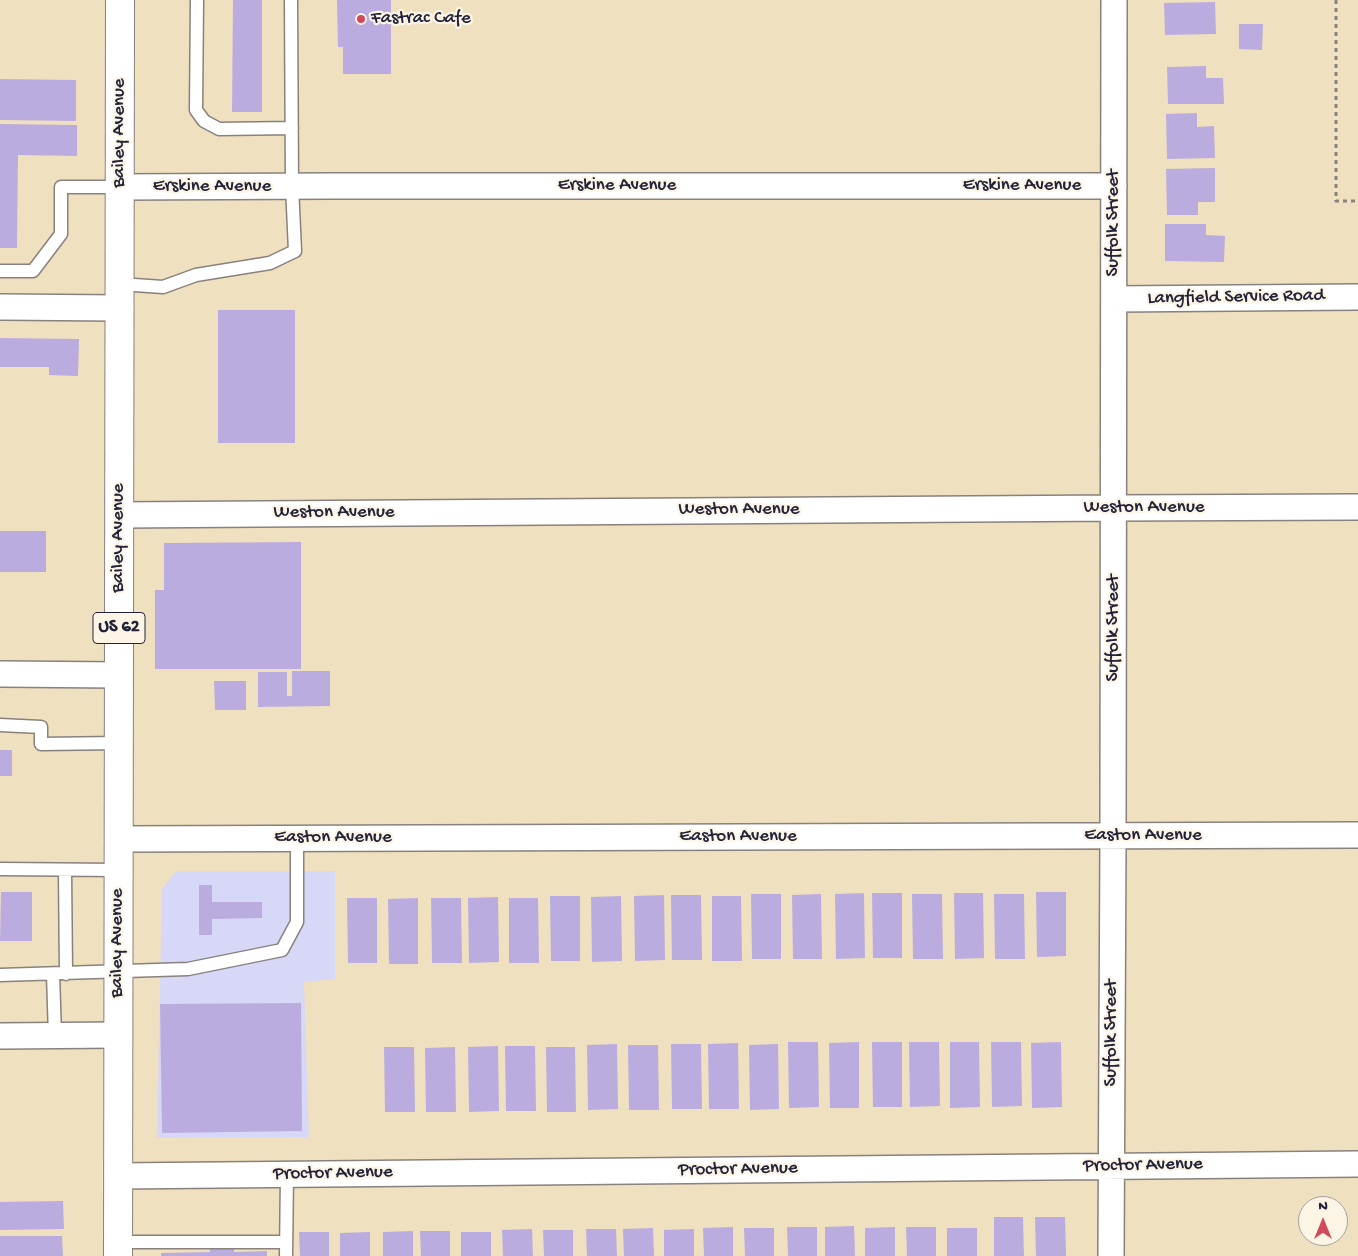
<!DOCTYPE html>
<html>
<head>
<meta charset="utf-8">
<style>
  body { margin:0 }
  #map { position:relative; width:1358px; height:1256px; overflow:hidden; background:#efe0bf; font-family:"Gochi Hand",sans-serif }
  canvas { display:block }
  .north { position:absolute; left:1298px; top:1196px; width:50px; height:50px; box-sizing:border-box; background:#fcf5e5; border:1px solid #a5a1a1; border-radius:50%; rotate:0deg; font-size:14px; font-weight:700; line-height:20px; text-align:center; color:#22223b }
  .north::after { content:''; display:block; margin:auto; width:18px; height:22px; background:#d1495b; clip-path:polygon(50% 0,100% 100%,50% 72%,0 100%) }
</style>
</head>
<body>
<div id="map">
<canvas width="1358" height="1256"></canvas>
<div class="north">N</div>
</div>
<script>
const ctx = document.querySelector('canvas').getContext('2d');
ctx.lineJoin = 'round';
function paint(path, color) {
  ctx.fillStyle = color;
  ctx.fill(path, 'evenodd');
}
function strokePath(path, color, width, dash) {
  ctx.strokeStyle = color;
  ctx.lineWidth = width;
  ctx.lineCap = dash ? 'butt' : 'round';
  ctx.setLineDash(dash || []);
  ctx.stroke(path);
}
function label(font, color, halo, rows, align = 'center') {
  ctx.font = font + ' "Gochi Hand",sans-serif';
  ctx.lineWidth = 4.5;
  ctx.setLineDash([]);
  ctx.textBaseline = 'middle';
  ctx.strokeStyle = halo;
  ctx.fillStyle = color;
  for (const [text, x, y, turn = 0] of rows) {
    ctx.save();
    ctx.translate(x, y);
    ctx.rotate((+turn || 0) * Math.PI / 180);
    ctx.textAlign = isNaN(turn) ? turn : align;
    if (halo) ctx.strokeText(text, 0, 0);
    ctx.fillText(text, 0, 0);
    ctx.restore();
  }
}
paint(new Path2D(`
  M176,871H335V979L304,982L309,1137L157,1138L162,889Z`), '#d7d7f8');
paint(new Path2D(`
  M233,0H262V112H232Z
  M337,0H391V74H343V47H338Z
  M1215,2L1216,34L1165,35L1164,3Z
  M1239,24H1263L1262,50L1239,49Z
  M1206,66V78H1223L1224,104H1168L1167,67Z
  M0,79L76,80V121L0,120Z
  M1197,113V127L1214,126L1215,158L1167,159L1166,114Z
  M0,124L77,125V156L18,155L17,248H0Z
  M1215,168V202H1198V215H1167L1166,169Z
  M1165,224H1206V235L1225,236L1224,262L1165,261Z
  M218,310H295V443H218Z
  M0,338L79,339L78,376L49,375V367H0Z
  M0,531H46V572H0Z
  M301,542V669H155V590H164V543Z
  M292,671H330V706L258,707V672H287V696H292Z
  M214,681H246V710H215Z
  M0,750H12V776H0Z
  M199,885H212V902H262V918L212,919V935H199Z
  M1,892H32V941H0Z
  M1036,892H1066V956L1037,957Z
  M864,893L865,958L836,959L835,894Z
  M872,893H902V958H873Z
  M954,893H983L984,958L955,959Z
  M751,894H781V959H752Z
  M821,894L822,959H793L792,895Z
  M912,894H942L943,959H913Z
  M994,894H1024L1025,959H995Z
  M664,895L665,960L635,961L634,896Z
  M671,895H701L702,960H672Z
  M550,896H580V961H551Z
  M621,896L622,961L592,962L591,897Z
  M712,896H741L742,961H712Z
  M498,897L499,962L469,963L468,898Z
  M347,898H377V963H348Z
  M418,898V964H389L388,899Z
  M431,898H461L462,963H432Z
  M509,898H538L539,963H509Z
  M301,1003L302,1131L162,1133L160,1004Z
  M788,1042H818L819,1107L789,1108Z
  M859,1042V1108H830L829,1043Z
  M872,1042H902V1107H873Z
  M909,1042H939L940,1106L910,1107Z
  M950,1042H979L980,1107L950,1108Z
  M991,1042H1021L1022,1106L992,1107Z
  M1061,1042L1062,1107L1032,1108L1031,1043Z
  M738,1043L739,1109H709L708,1044Z
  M617,1044L618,1109L588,1110L587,1045Z
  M671,1044H701L702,1109H672Z
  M778,1044L779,1109L750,1110L749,1045Z
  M628,1045H658L659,1110H629Z
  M498,1046L499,1111L469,1112L468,1047Z
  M505,1046H535L536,1111H506Z
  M384,1047H414L415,1112H385Z
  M455,1047L456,1112H426L425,1048Z
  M546,1047H575L576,1112H547Z
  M63,1201L64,1229L0,1230V1202Z
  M994,1217H1023L1024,1256H994Z
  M1035,1217H1065L1066,1256H1036Z
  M854,1226L855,1256H825V1227Z
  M733,1227V1256H704L703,1228Z
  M787,1227H817V1256H788Z
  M895,1227V1256H865V1228Z
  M906,1227H936V1256H907Z
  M653,1228L654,1256H624L623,1229Z
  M744,1228H774V1256H745Z
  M947,1228H977V1256H947Z
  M532,1229L533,1256H503L502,1230Z
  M586,1229H616L617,1256H587Z
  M694,1229V1256H664V1230Z
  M543,1230H573V1256H544Z
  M413,1231V1256H383V1232Z
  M420,1231H450V1256H421Z
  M299,1232H329V1256H300Z
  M370,1232V1256H340V1233Z
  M461,1232H491V1256H461Z
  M0,1236H62L63,1256H0Z
  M234,1246V1252L267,1251V1256H161V1253L210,1252L209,1247Z`), '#bbacdf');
const service = new Path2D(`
  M197,0L196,110L204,121L219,129L292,128
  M0,271H33L61,234V187H120
  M120,284L163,287L196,275L270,263L295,251L292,186L291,0
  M0,725L41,727V744L119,743
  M0,869L118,870
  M65,870L66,974
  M53,974L55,1036
  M0,975L188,969L282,950L297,922V838
  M118,1242H286
  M286,1256L287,1174`);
const minor = new Path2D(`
  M120,187L332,186H1114
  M1114,299L1358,297
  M0,307L119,308
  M119,515L1114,508L1358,507
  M0,674L119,675
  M118,839L1358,835
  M0,1036L118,1035
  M118,1176L1358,1164
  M1111,1256L1113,836L1114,0`);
const primary = new Path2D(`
  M118,1256L120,0`);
strokePath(service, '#88817d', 15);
strokePath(minor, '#88817d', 28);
strokePath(primary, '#88817d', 30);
strokePath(new Path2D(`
  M1336,0V201H1358`), '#88817d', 3, [4, 4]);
strokePath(service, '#fff', 12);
strokePath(minor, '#fff', 25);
strokePath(primary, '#fff', 28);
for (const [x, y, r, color] of [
  [361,19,5,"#d1495b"]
]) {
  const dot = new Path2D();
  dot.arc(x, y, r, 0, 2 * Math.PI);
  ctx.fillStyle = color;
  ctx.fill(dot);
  strokePath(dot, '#fcf5e5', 2);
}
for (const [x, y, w] of [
  [119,628,52]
]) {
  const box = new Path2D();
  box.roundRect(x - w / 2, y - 15.5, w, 31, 4);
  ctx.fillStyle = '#fcf5e5';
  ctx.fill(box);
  strokePath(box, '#22223b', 1);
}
label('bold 18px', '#22223b', null, [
  ["US 62",119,628]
]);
label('19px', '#22223b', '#fcf5e5', [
  ["Fastrac Cafe",371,19]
], 'left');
label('19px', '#22223b', '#fcf5e5', [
  ["Bailey Avenue",120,133,-90],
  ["Erskine Avenue",617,186],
  ["Erskine Avenue",1022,186],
  ["Erskine Avenue",212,187],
  ["Suffolk Street",1114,223,-90],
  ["Langfield Service Road",1236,298,-1],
  ["Weston Avenue",1144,508],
  ["Weston Avenue",739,510],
  ["Weston Avenue",334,513],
  ["Bailey Avenue",119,538,-90],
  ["Suffolk Street",1114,628,-90],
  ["Easton Avenue",1143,836],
  ["Easton Avenue",738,837],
  ["Easton Avenue",333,838],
  ["Bailey Avenue",118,943,-90],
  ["Suffolk Street",1112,1033,-90],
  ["Proctor Avenue",1143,1166,-1],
  ["Proctor Avenue",738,1170,-1],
  ["Proctor Avenue",333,1174,-1]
]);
</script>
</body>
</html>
